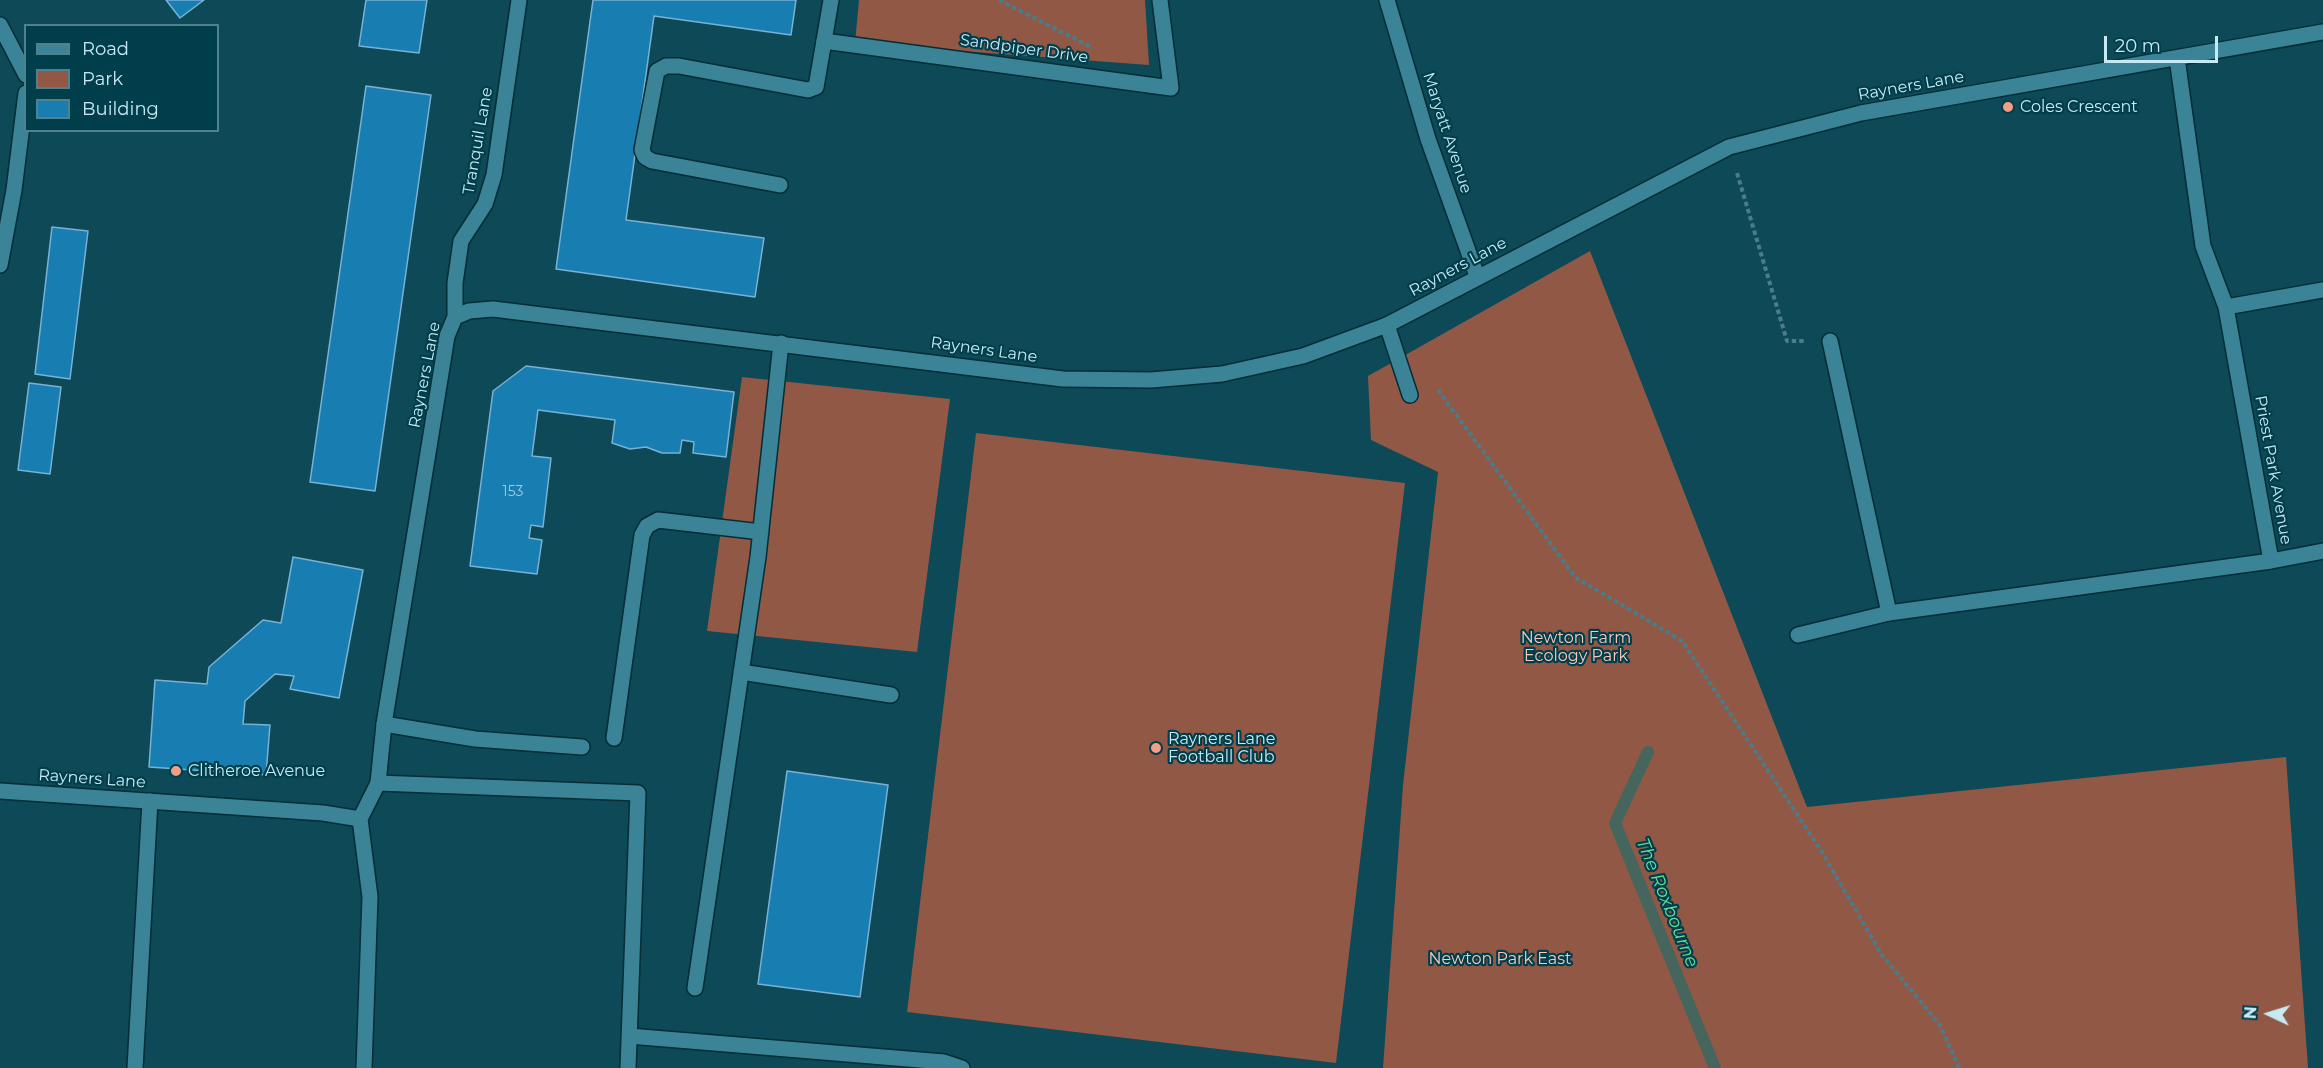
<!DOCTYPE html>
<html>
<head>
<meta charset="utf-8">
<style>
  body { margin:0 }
  #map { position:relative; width:2323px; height:1068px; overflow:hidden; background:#0d4956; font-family:Montserrat,sans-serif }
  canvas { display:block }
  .legend { position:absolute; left:24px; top:24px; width:195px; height:108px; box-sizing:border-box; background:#003e4b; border:2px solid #50828e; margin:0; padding:8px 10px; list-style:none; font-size:18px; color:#c7e9f3 }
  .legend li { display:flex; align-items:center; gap:12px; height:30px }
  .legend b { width:30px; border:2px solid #50828e }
  .north { position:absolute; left:2239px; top:984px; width:60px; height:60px; -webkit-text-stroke:4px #003e4b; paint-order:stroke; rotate:274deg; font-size:16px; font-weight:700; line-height:24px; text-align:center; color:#c7e9f3 }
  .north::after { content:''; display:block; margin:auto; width:21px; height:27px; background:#c7e9f3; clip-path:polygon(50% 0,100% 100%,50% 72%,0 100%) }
  .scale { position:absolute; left:2104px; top:36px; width:114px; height:27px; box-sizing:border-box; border:3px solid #c7e9f3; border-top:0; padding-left:8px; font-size:18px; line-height:21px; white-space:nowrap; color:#c7e9f3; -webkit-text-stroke:4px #003e4b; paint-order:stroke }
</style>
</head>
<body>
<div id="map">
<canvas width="2323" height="1068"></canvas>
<ul class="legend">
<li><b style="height:8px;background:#3b8396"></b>Road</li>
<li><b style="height:16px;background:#925846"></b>Park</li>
<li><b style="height:16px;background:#187eb1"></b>Building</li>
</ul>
<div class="north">N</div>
<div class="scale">20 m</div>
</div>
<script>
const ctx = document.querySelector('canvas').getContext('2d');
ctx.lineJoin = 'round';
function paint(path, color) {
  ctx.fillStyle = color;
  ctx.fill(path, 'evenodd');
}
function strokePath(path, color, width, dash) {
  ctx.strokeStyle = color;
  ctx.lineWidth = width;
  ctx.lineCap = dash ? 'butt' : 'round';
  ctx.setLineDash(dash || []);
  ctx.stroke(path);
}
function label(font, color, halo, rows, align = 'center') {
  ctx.font = font + ' Montserrat,sans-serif';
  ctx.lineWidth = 4.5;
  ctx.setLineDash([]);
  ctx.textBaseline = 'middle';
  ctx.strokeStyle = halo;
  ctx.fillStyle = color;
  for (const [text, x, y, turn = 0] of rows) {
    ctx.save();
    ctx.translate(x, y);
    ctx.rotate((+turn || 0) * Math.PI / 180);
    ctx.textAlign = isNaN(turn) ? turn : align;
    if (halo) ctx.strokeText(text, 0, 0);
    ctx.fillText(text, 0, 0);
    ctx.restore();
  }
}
paint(new Path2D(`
  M859,0H1145L1149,65L855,43Z
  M1590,251L1807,807L2286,757L2308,1068H1383L1403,785L1438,472L1371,440L1368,376Z
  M742,377L950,399L917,652L707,631Z
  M976,433L1405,483L1336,1063L907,1012Z`), '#925846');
strokePath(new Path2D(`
  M1648,752L1615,823L1715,1068`), '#46655d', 12);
const building = new Path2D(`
  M166,0H204L180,18Z
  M366,0H427L419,53L359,46Z
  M593,0H796L791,35L654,16L626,220L764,238L755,297L556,269Z
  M366,86L431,95L375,491L310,482Z
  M52,227L88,231L70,379L35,374Z
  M526,366L734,392L726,457L693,453L694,442L682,440L680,453H662L646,447L630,449L612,443L615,420L538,410L532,456L551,458L543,527L531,525L529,538L542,540L537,574L470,566L493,391Z
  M29,383L61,387L50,474L18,470Z
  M293,557L363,570L339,698L290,689L294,676L275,674L245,701L243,724L270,725L266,775L149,767L155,680L207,684L209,667L263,620L281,623Z
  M787,771L888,785L860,997L758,984Z`);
paint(building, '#187eb1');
strokePath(building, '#7ab1d4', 1.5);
const lane = new Path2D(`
  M780,185L652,161L645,157L642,150L657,71L666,66H679L808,90L816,87L824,41
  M1387,325L1410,395
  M1830,341L1889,613
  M741,672L891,695
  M384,724L475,739L582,747
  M614,738L642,535L647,526L658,520L761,532
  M378,783L638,793L628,1068
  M695,988L758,557L781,343
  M629,1036L944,1062L962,1068
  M135,1068L150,801`);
const street = new Path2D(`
  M831,0L824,41L1171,88L1160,0
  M1387,0L1428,139L1477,276
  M0,25L26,75
  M0,265L14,190L26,93
  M2226,307L2323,290
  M455,317L469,311L493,309L1063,379L1151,380L1222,374L1303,356L1387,325L1729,147L1861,113L2323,32
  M2271,561L2323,551
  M1798,635L1889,613L2271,561L2226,307L2203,246L2177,58
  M0,791L323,813L360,819L378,783L384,724L447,336L455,317V283L461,241L485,204L494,175L519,0
  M360,819L370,897L364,1068`);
strokePath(lane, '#042d36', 18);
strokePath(street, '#042d36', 18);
strokePath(new Path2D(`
  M999,0L1093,48
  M1737,173L1787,341H1805
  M1438,390L1575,577L1682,641L1820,849L1882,955L1940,1025L1959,1068`), '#4a7d89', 4, [4.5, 3]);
strokePath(lane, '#3b8396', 15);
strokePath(street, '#3b8396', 15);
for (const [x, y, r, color] of [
  [2008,107,6,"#f39f85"],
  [1156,748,6,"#f39f85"],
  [176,771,6,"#f39f85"]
]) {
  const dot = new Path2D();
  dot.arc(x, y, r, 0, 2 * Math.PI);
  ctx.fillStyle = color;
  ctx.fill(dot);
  strokePath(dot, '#003e4b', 2);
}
label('14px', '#9bcee2', null, [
  ["153",513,492]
]);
label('16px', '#c7e9f3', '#003e4b', [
  ["Sandpiper Drive",1024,49,8],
  ["Rayners Lane",1911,86,-10],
  ["Maryatt Avenue",1447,133,72],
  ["Tranquil Lane",478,141,-80],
  ["Rayners Lane",1458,267,-28],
  ["Rayners Lane",984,350,8],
  ["Rayners Lane",425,375,-79],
  ["Priest Park Avenue",2273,470,80],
  ["Rayners Lane",92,779,4]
]);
label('16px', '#c7e9f3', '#003e4b', [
  ["Coles Crescent",2020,107],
  ["Rayners Lane",1168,739],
  ["Football Club",1168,757],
  ["Clitheroe Avenue",188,771]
], 'left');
label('16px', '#f8c8b9', '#003e4b', [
  ["Newton Farm",1576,638],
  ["Ecology Park",1576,656],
  ["Newton Park East",1500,959]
]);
label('italic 18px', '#64e09d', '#003e4b', [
  ["The Roxbourne",1667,903,68]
]);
</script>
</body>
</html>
